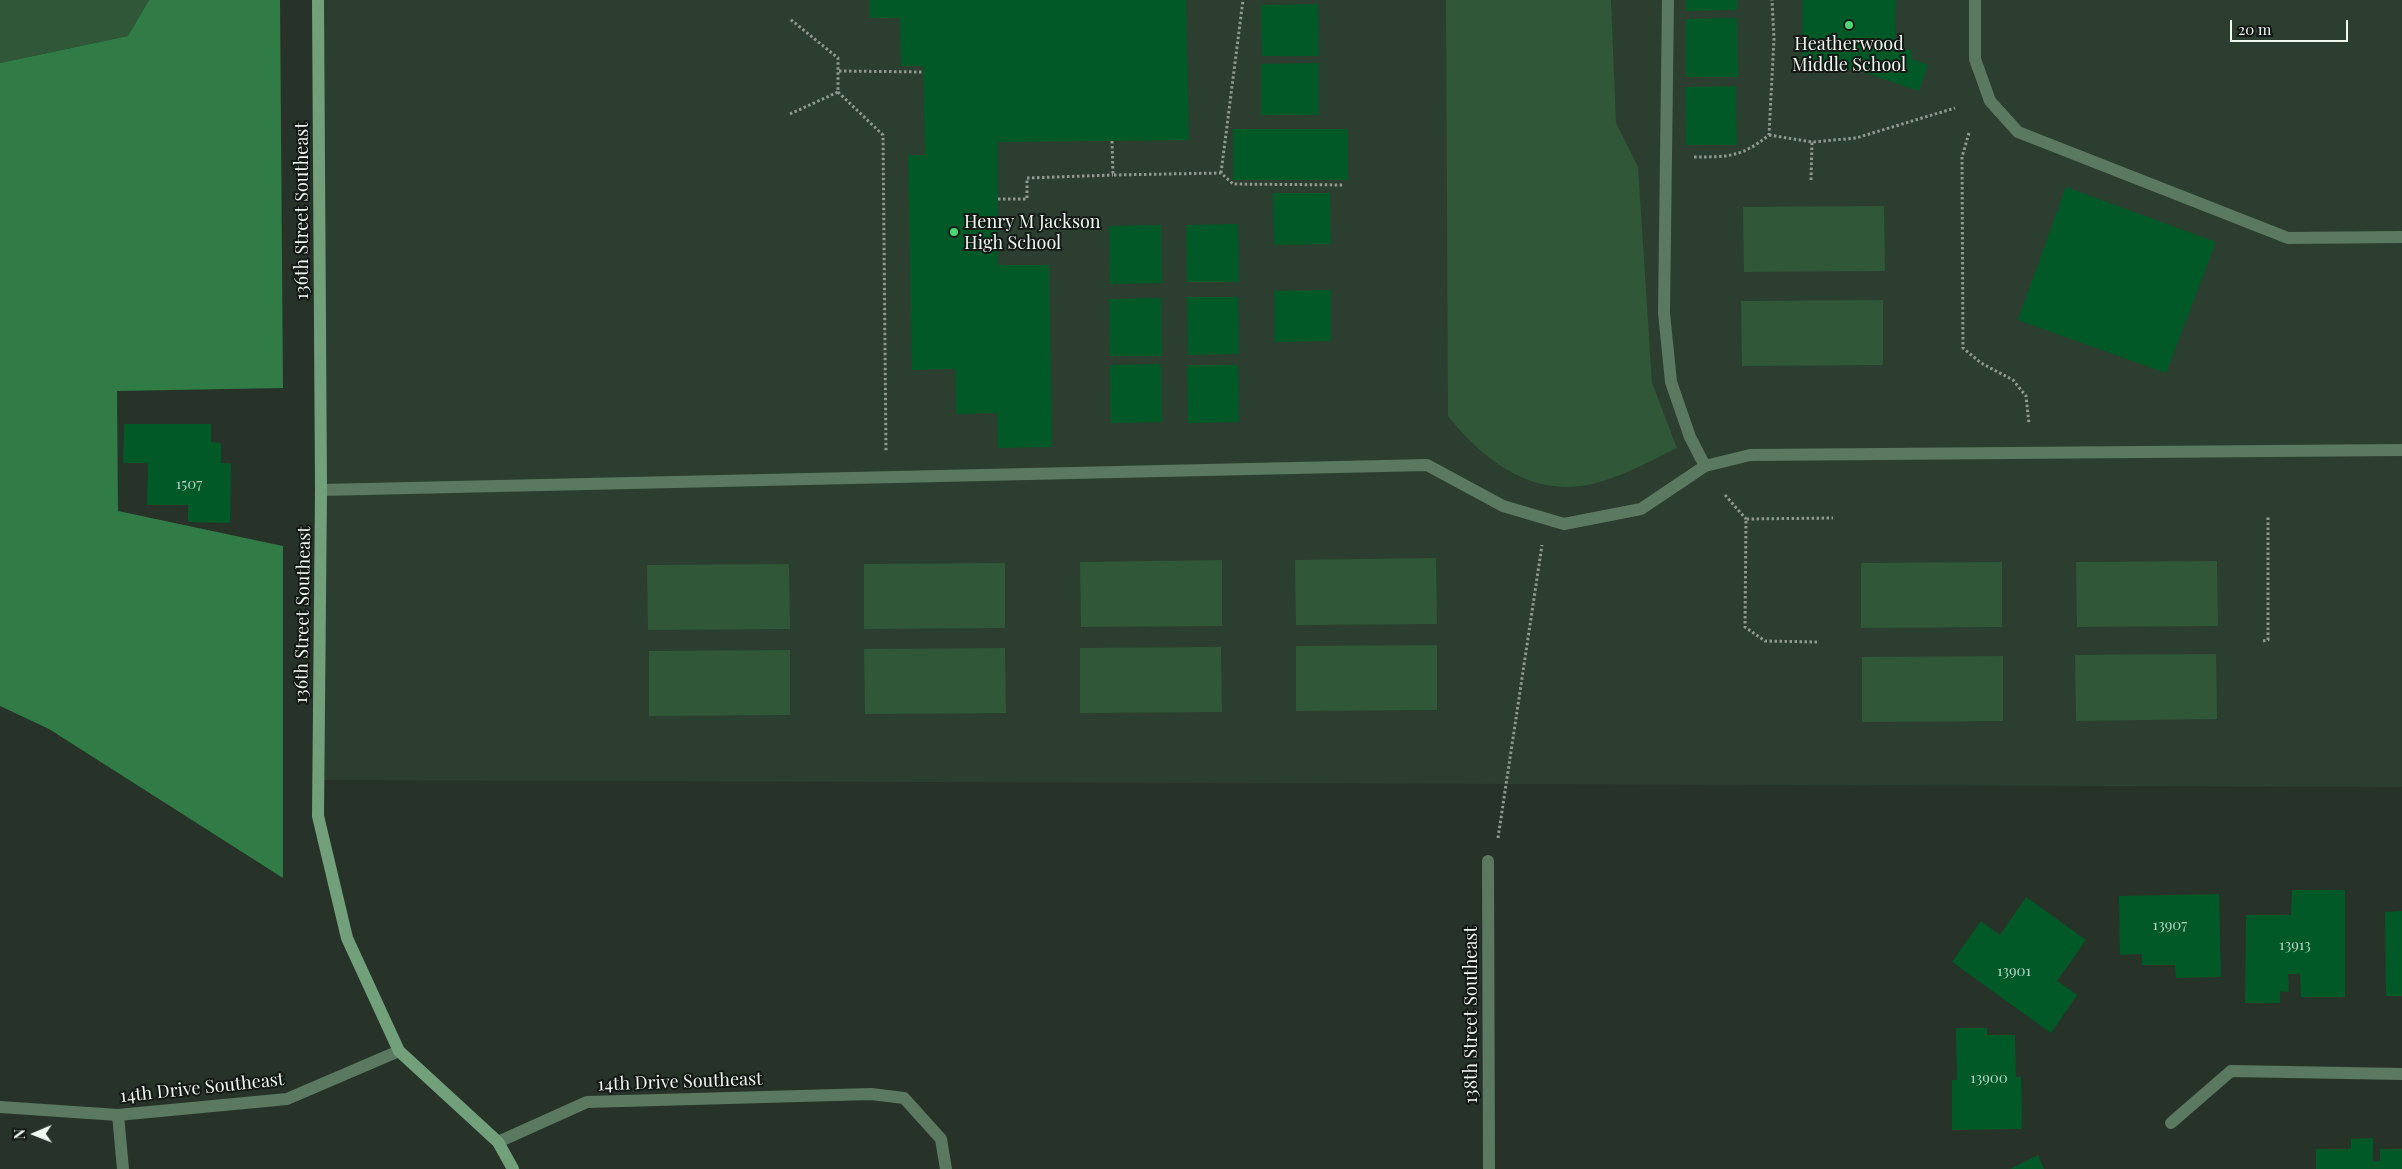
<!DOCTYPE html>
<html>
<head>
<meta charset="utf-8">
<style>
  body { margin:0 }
  #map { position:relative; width:2402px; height:1169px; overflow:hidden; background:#273329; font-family:"Playfair Display",serif }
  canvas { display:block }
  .north { position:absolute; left:10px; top:1109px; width:50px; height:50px; -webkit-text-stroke:4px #141915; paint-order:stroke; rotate:269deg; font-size:14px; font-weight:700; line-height:20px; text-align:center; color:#eff7f1 }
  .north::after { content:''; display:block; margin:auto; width:18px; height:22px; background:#eff7f1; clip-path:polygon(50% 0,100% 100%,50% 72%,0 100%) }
  .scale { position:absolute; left:2230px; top:20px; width:118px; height:22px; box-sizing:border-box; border:2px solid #eff7f1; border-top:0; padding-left:6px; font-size:15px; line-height:18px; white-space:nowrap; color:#eff7f1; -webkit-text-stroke:4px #141915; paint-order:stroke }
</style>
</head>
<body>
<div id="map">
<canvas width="2402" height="1169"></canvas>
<div class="north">N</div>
<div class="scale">20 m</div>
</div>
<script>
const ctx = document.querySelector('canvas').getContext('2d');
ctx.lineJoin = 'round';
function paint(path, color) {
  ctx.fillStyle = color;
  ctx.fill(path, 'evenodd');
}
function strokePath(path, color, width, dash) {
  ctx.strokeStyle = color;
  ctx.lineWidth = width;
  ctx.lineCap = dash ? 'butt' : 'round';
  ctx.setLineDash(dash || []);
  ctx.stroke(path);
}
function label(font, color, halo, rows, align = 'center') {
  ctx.font = font + ' "Playfair Display",serif';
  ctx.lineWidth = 4;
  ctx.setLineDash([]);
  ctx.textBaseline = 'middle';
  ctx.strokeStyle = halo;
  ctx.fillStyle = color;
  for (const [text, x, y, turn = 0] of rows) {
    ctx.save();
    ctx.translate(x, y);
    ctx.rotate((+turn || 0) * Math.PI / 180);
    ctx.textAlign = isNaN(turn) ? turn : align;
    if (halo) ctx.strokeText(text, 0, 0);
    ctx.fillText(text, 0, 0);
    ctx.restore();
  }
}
paint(new Path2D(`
  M318,0H2402V787L318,780Z`), '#2c3e2f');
paint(new Path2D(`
  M0,0H149L128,36L0,63Z
  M1446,0H1611L1616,123L1638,167L1652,383L1677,448C1650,461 1622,477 1592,484C1532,498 1483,460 1448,416Z
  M1884,206L1885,271L1744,272L1743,207Z
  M1883,300V365L1742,366L1741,301Z
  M1436,558L1437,624L1296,625L1295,560Z
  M1222,560V626L1081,627L1080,562Z
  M2217,561L2218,626L2077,627L2076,562Z
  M2002,562V627L1861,628V563Z
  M1005,563V628L864,629V564Z
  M789,564L790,629L648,630L647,565Z
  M1437,645V710L1296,711V646Z
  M1221,647L1222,712L1080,713V648Z
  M1005,648L1006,713L865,714L864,649Z
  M790,650V715L649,716V651Z
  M2216,654L2217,719L2076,721L2075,655Z
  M2003,656V721L1862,722V657Z`), '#2f5738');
paint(new Path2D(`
  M149,0H280L283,388L117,391L118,511L283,546V878L49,729L0,706V63L128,36Z`), '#307b46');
paint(new Path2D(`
  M870,0H1186L1189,140L998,142V265H1049L1052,447L998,448L997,413L956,414L955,369L912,370L908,155H925L923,66H901L900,18H870Z
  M1686,0H1737V10L1686,11Z
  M1802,0H1896L1895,50H1912V59L1928,65L1919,91L1857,70H1802Z
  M1318,4L1319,56H1262L1261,5Z
  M1737,18L1738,77H1686V19Z
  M1319,63V115H1261V64Z
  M1736,86L1737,145H1686L1685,87Z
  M1233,129H1348V180H1233Z
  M2066,187L2216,242L2166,373L2018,320Z
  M1273,193H1330L1331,244L1274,245Z
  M1238,224L1239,282H1187L1186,225Z
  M1161,225L1162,283L1110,284L1109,226Z
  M1331,290V341L1274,342V291Z
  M1187,297H1238L1239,354L1188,355Z
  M1161,298L1162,356H1110L1109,299Z
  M1161,364L1162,422L1111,423L1110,365Z
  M1187,365H1238L1239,422L1188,423Z
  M124,424H211V442L221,443V463H231L230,523L188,522V505H147L148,463H123Z
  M2292,890H2345V997H2301L2300,974H2288L2289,992L2280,991V1003H2245L2246,915H2291Z
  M2219,894L2221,977L2176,978L2175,965H2142V954L2120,955L2119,896Z
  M2026,897L2086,940L2057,981L2077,995L2051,1033L1952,962L1981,921L2000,935Z
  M2402,911V996H2386L2385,912Z
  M1956,1028H1987V1035H2015L2016,1077H2021L2022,1129L1952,1130V1080H1957Z
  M2373,1138V1161H2380V1149H2402V1169H2316V1149H2351V1139Z
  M2038,1155L2044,1169H2010Z`), '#005926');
strokePath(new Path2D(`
  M839,71L924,72
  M838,92L883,135L886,451
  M790,114L838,92V58L790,19
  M1969,133L1962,157L1963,348L1981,363L2013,380L2026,396L2029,424
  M1769,135L1812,142L1856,138L1955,108
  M1112,141L1113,175L1221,173L1233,184L1344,185
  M1694,157C1728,157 1742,157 1769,135L1774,39L1772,0
  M1221,173L1243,0
  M1811,180L1812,142
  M998,199H1027V178L1113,175
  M1725,495L1746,519
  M2263,641L2268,640V516
  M1817,642L1765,641L1745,627L1746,519L1833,518
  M1498,838L1542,545`), '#8f9991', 3, [2.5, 2.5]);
strokePath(new Path2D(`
  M1668,0L1664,313L1671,382L1690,437L1705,466
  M1975,0V59L1990,101L2018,132L2288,238L2402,237
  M321,490L1427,465L1503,506L1564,524L1641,509L1705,466L1750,455L2402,450`), '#5b7860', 12);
strokePath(new Path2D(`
  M1488,861L1489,1169
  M0,1107L118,1115L287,1099L399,1051
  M118,1115L123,1169
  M2171,1123L2231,1071L2402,1074
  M498,1142L587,1102L871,1094L904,1098L941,1139L946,1169`), '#5b7860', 12);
strokePath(new Path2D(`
  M318,0L321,490L318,816L347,938L399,1051L498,1142L513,1169`), '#71a07b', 12);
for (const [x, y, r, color] of [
  [1849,25,5,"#4bd677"],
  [954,232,5,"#4bd677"]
]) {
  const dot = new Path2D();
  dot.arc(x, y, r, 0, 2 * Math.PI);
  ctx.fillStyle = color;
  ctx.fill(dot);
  strokePath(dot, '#141915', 2);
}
label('15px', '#b3d0be', null, [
  ["1507",189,484],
  ["13907",2170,925],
  ["13913",2295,945],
  ["13901",2014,971],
  ["13900",1989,1078]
]);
label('18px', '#eff7f1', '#141915', [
  ["Heatherwood",1849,44],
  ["Middle School",1849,65],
  ["Henry M Jackson",964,222,"left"],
  ["High School",964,243,"left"]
]);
label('18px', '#eff7f1', '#141915', [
  ["136th Street Southeast",302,211,-90],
  ["136th Street Southeast",303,615,-89],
  ["138th Street Southeast",1471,1015,-90],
  ["14th Drive Southeast",680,1082,-2],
  ["14th Drive Southeast",202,1088,-6]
]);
</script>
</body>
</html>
